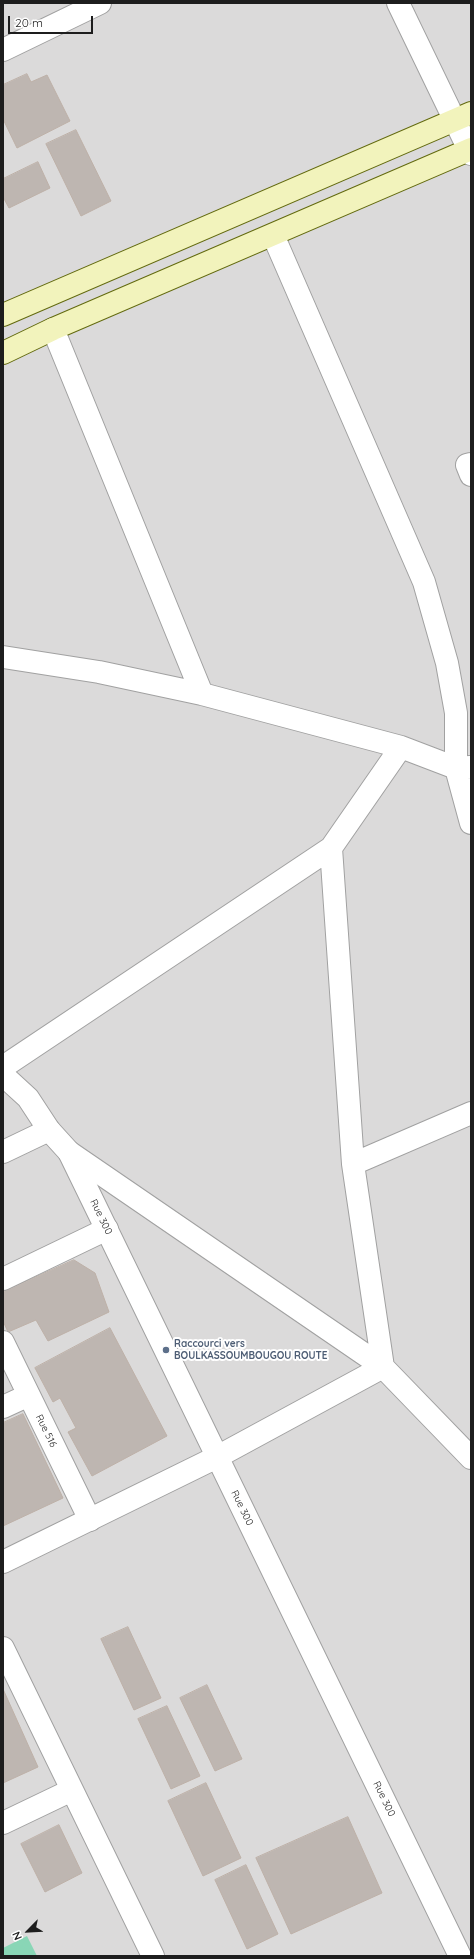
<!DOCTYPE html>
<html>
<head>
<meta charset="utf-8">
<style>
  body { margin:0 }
  #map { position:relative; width:474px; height:1959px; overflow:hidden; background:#eeeae4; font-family:Quicksand,sans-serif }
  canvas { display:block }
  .frame { position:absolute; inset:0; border:4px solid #1d1d1d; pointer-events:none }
  .north { position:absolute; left:8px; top:1911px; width:40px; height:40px; -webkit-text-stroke:3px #fff; paint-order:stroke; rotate:246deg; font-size:11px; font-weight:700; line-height:16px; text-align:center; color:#1d1d1d }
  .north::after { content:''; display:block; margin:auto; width:14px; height:18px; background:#1d1d1d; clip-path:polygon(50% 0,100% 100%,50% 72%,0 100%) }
  .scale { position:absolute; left:8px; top:16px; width:85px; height:18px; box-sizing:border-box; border:2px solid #1d1d1d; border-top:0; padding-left:5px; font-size:12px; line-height:14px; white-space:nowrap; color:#1d1d1d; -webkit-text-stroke:3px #fff; paint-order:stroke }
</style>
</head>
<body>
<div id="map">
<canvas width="474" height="1959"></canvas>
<div class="frame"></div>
<div class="north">N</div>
<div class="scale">20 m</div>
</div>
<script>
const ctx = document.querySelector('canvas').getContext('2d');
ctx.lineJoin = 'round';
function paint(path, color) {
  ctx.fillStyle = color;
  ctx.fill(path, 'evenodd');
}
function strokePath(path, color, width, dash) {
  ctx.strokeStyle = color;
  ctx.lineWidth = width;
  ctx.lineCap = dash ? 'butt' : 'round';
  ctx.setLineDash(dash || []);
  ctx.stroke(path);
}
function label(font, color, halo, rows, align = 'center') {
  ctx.font = font + ' Quicksand,sans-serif';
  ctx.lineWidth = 4;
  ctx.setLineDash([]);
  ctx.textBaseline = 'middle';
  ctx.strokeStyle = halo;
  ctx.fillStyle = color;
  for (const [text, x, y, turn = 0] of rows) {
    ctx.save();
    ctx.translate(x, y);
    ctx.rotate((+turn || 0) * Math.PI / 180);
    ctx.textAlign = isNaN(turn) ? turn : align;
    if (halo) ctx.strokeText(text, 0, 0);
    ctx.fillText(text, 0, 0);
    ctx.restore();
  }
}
paint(new Path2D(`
  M3,3H471V1956H3Z`), '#dbdada');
paint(new Path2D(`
  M27,1936L37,1956H3V1948Z`), '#89d6b6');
const building = new Path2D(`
  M27,74L31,82L47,75L70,121L17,148L3,119V85Z
  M76,130L111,201L81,216L46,144Z
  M38,162L50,188L9,208L3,197V179Z
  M74,1260L95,1273L109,1312L48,1341L36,1320L8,1332L3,1321V1292Z
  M110,1328L167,1436L92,1476L68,1432L76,1428L60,1398L53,1402L35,1368Z
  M23,1414L63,1498L3,1526V1423Z
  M128,1627L161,1698L134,1710L101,1639Z
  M207,1685L242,1759L215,1771L180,1698Z
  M3,1689L38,1767L3,1783Z
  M167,1706L200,1776L171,1789L138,1719Z
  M206,1783L241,1858L203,1876L168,1801Z
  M348,1817L382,1893L291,1934L256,1858Z
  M59,1825L82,1873L45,1892L21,1844Z
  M246,1865L278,1934L247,1949L215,1880Z`);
paint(building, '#beb6b1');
strokePath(building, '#beb1a8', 1);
const minor = new Path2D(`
  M398,3L471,154
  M3,50L100,3
  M273,235L424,582L447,663L456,713V768L471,823
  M53,329L202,694
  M471,464L467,465L471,475
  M3,657L99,672L202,694L401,747L456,768L470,767
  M3,1067L331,848
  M3,1152L49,1130
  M69,1152L383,1367L471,1458
  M353,1164L471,1113
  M3,1279L107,1229
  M3,1342L90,1520
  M3,1407L29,1395
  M217,1457L383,1367L353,1164L331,848L401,747
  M3,1648L153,1956
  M3,1823L72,1790`);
const tertiary = new Path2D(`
  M3,1075L28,1098L49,1130L69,1152L460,1956
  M3,1562L217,1457`);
const secondary = new Path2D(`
  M3,315L471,113
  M3,353L53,329L471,149`);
strokePath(minor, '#a1a1a1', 24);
strokePath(tertiary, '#a1a1a1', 24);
strokePath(secondary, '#636a0f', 24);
strokePath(minor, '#fff', 22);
strokePath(tertiary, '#fff', 22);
strokePath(secondary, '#f2f3bc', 22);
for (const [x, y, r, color] of [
  [166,1350,4,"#5c6f8a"]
]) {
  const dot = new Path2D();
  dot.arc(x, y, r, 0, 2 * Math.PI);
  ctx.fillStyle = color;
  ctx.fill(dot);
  strokePath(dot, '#fff', 1.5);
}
label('10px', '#1d1d1d', '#fff', [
  ["Rue 300",101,1217,64],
  ["Rue 516",46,1431,64],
  ["Rue 300",242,1508,64],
  ["Rue 300",384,1799,64]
]);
label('bold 10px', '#4e5e75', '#fff', [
  ["Raccourci vers",174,1344],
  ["BOULKASSOUMBOUGOU ROUTE",174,1356]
], 'left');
</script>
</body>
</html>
